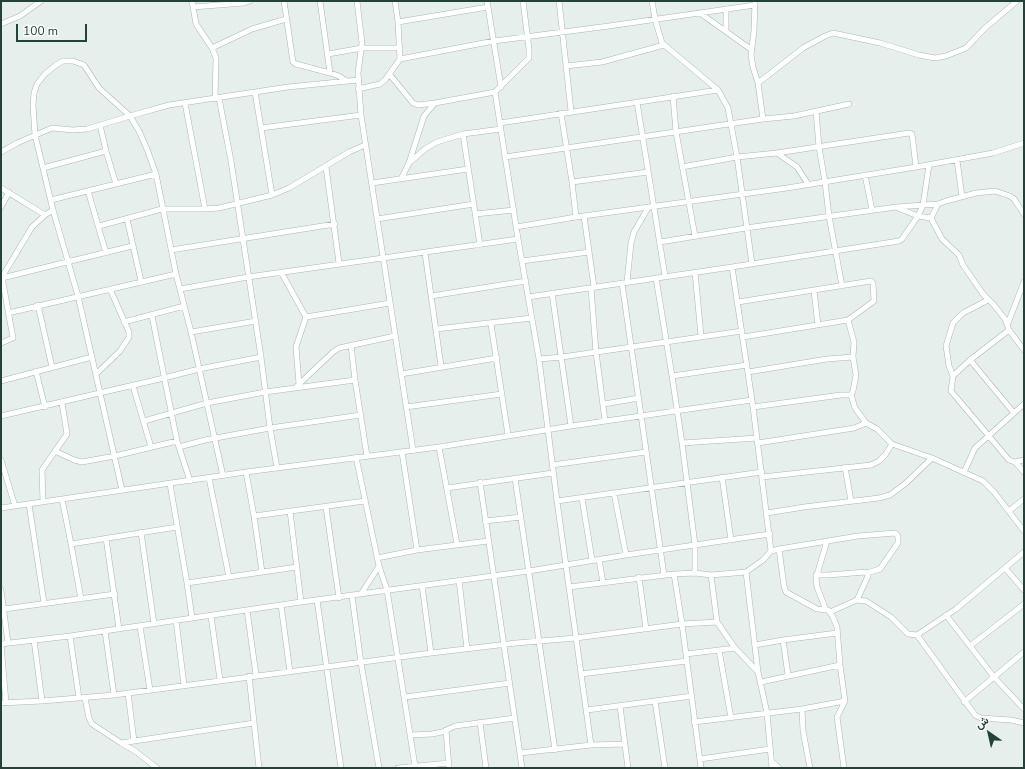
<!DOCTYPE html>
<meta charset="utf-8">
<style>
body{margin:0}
#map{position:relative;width:1025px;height:769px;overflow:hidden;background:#e6efeb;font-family:"Nunito Sans",Vazirmatn,sans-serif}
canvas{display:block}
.frame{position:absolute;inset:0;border:2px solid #24423a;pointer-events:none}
.north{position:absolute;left:969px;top:713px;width:40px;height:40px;-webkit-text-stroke:3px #f7fbf9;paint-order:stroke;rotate:326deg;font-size:11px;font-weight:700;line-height:16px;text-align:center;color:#24423a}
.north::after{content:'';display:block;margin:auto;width:14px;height:18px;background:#24423a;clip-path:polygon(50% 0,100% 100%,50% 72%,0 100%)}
.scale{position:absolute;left:16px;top:24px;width:71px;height:18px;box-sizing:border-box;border:2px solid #24423a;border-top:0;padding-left:5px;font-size:12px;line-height:14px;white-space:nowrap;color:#24423a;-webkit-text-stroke:3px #f7fbf9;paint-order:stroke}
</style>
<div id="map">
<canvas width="1025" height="769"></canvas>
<div class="frame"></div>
<div class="north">ش</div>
<div class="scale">100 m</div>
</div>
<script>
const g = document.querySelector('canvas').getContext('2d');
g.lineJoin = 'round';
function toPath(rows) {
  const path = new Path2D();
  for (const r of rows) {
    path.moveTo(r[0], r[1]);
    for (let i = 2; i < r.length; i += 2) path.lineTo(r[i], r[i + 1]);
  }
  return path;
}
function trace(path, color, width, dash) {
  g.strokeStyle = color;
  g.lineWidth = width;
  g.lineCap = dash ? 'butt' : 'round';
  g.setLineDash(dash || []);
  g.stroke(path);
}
const street = toPath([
 [192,1,196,24,212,48,216,58,215,99],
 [284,1,293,62,296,64,330,73,339,76,346,81],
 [320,1,330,73],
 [357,1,362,43,358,73,361,115,413,450],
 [487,1,501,87],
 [559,1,571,111],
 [652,1,655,19,662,43,718,90,728,108,737,157,752,264],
 [755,1,754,31,751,55,753,67,758,83,763,119],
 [193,7,244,3,250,1],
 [726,9,726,31],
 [700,13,752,50],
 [398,22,488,7],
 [1,24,20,16,41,1],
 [212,48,252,29,286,19],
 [328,54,362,48,400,48],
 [400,59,494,41,609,26,755,5],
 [566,66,602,62,664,45],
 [390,75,413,103,418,105,435,103,495,92,529,58,529,49,523,1],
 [758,83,803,48,825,36,833,33,880,43,919,55,935,58,946,56,966,48,985,28,1017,1],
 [358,89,380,84,385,80,400,59,398,22,395,1],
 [255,92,261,128,361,115],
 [495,92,518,239,539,359,557,501,591,745],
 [673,96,676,132,695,236],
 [219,98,231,161,261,357,270,428,277,468],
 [637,102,665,276],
 [185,103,205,209],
 [816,111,819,147,825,182,829,216,842,286],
 [561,113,572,182,576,217],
 [500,123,718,90],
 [100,125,106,151],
 [261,128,272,195],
 [463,134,480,245],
 [1,152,17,143,52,128,73,130,87,129,130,116,169,105,288,87,358,80],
 [777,153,797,167,808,184],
 [505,157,763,119,794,116,849,104],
 [957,160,962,197],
 [409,163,425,149,437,142,463,134,501,129],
 [326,167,339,263],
 [682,167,737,157,777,153,909,133,912,134,916,167],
 [43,168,106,151,116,184],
 [865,175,872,210],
 [401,179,409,163,424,116,435,103],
 [572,182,648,172],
 [372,183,468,169],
 [1,188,45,215],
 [88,191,106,253],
 [51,200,156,174],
 [1,207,9,192],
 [898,208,918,216,931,218,942,239,959,255,963,265,983,294,994,305,1005,319,1009,330],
 [475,214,514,210],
 [584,216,594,287],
 [931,218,938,204],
 [127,219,141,281],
 [377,219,474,204],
 [99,226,162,209,205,209,219,208,272,195,289,188,349,152,365,145],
 [516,227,576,217,787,188,916,167,993,153,1024,143],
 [660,242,746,228,896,207,938,204,946,201,976,193,995,191,1010,196,1014,199,1024,214],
 [171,250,335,224],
 [425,253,441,366],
 [522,261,589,252],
 [732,267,753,407,771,551],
 [281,272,306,317],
 [695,272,701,336],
 [2,278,132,246],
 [656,278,672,376,747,365],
 [627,282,631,243,634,232,648,208],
 [622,283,664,575],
 [591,288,596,352,605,421],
 [180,289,248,277,518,239],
 [814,291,818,325],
 [552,293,571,426],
 [431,296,526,281],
 [528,297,732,267,899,241,902,239,918,216,923,205,929,165],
 [738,302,871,281,873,283,874,301,848,320,743,337],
 [38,305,52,367],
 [8,313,176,274],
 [152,316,177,441,190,481],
 [306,317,390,303],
 [848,320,854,342,853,357,856,375,853,391,851,395],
 [124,322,184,306],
 [1008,323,1024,282],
 [491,324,508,435],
 [436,329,532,318],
 [191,332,256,321],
 [1,343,13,338,2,277,32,227,45,215,53,210],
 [539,359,562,357,742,331],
 [970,360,953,376,951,391,1009,460,1015,462,1024,472],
 [36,371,45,407],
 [748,372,827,359,853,357],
 [96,374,120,351,129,337,129,332,110,289],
 [401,374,497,358],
 [672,376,682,443,757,438],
 [953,376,949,366,946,346,953,323,963,313,988,300],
 [355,380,367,456],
 [1,381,92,357],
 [299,384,296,347,306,317],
 [133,386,151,447],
 [296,387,333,352,339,348,395,336],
 [604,404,639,398],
 [406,407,502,394],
 [753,407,841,395,851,395,855,408,866,423,877,429,892,444,932,458,983,481,994,492,1024,531],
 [1014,413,970,360,1009,330,1024,350],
 [1,416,164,378,199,369,261,357],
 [144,421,207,403,265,392,355,380,351,345],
 [682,443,695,545,695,573],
 [758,443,854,428,866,423],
 [179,447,205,440,270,428,361,415],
 [439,447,457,544],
 [55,451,74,460,82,462,115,456,177,441],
 [402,452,417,550],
 [356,457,379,566,387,590,415,766],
 [1,460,15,506],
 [1015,462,1024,460],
 [552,465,646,452],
 [845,467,851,501],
 [246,472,254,516,262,572],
 [964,472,975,448,1024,404],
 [722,477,731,540],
 [762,477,871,465,879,461,885,455,892,444],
 [209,478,229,577],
 [515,478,555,750],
 [480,482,522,768],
 [170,484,187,583,192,618],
 [447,488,553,473],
 [122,490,78,296,53,210,35,135,33,105,34,93,37,84,45,74,56,65,63,61,73,61,84,65,99,88,130,116,139,131,147,149,156,174,176,274,191,332,223,476],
 [614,493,626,555],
 [582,498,592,560],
 [62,499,71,544,81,599],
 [557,501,762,472],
 [43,502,42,470,67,434,62,403],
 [29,504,44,603],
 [326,507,339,598],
 [1,508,246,472,439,447,571,426,752,400],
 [290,511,301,602],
 [1009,511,1024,499],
 [767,513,804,507,879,498,890,495,906,483,932,458],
 [254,516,365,501],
 [485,521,521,517],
 [141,532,154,624],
 [106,538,119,629],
 [71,544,177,527],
 [779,549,784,586,786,592,817,609,828,610,833,617,837,627,840,665,845,701,837,717,844,768],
 [377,558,417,550,488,541],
 [599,559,603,583],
 [1005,568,1024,590],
 [746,572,758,672,767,713,772,768],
 [674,574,682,624,701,768],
 [639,577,646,629],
 [459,580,467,649],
 [187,583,297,567],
 [422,585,431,653],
 [569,587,674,574,695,573,711,575],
 [1,590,8,643],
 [361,594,379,566],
 [352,596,361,663,379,768],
 [317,600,341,768],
 [857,600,868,576,867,573],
 [281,605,290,672],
 [4,609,115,594],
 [247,610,256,675],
 [826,610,817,587,816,578,827,541],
 [830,612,857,600,866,601,891,617,908,634,917,635,956,609,1024,552],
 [946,615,994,677,1024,709],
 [211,616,220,680],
 [176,620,184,685],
 [717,622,711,575,746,572,763,560,771,551,779,549,858,536,895,533,898,536,898,543,880,569,867,573,865,572,828,575,816,575],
 [140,626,150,690],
 [105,631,114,695],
 [917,635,975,715,981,718,1011,720,1024,723],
 [70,636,79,698],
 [34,640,42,701],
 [783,640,788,675],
 [755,645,783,640,837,633],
 [970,646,1024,604],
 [719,650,731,718],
 [686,654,735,648],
 [581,674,687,661],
 [249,676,259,768],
 [761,682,840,665],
 [128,693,134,741],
 [405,697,510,683],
 [85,698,89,718,92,724,121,743,135,751,157,768],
 [655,701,665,768],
 [964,702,1024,652],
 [1,703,42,701,114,695,431,653,516,643,576,638,682,624,717,622,735,648,758,672],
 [6,703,1,644,70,636,301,602,529,571,626,555,770,534],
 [620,706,628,768],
 [802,709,845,701],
 [587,710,692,696],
 [480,722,486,768],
 [694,722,802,709,803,731,810,768],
 [446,730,449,768],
 [411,735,432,734,442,732,455,726,515,718],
 [121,743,254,723],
 [520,753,591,745,625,744],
 [700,759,770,749],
 [771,761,779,768],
 [398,768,449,763]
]);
trace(street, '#a8b8b2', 6);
trace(street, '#fff', 5);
</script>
